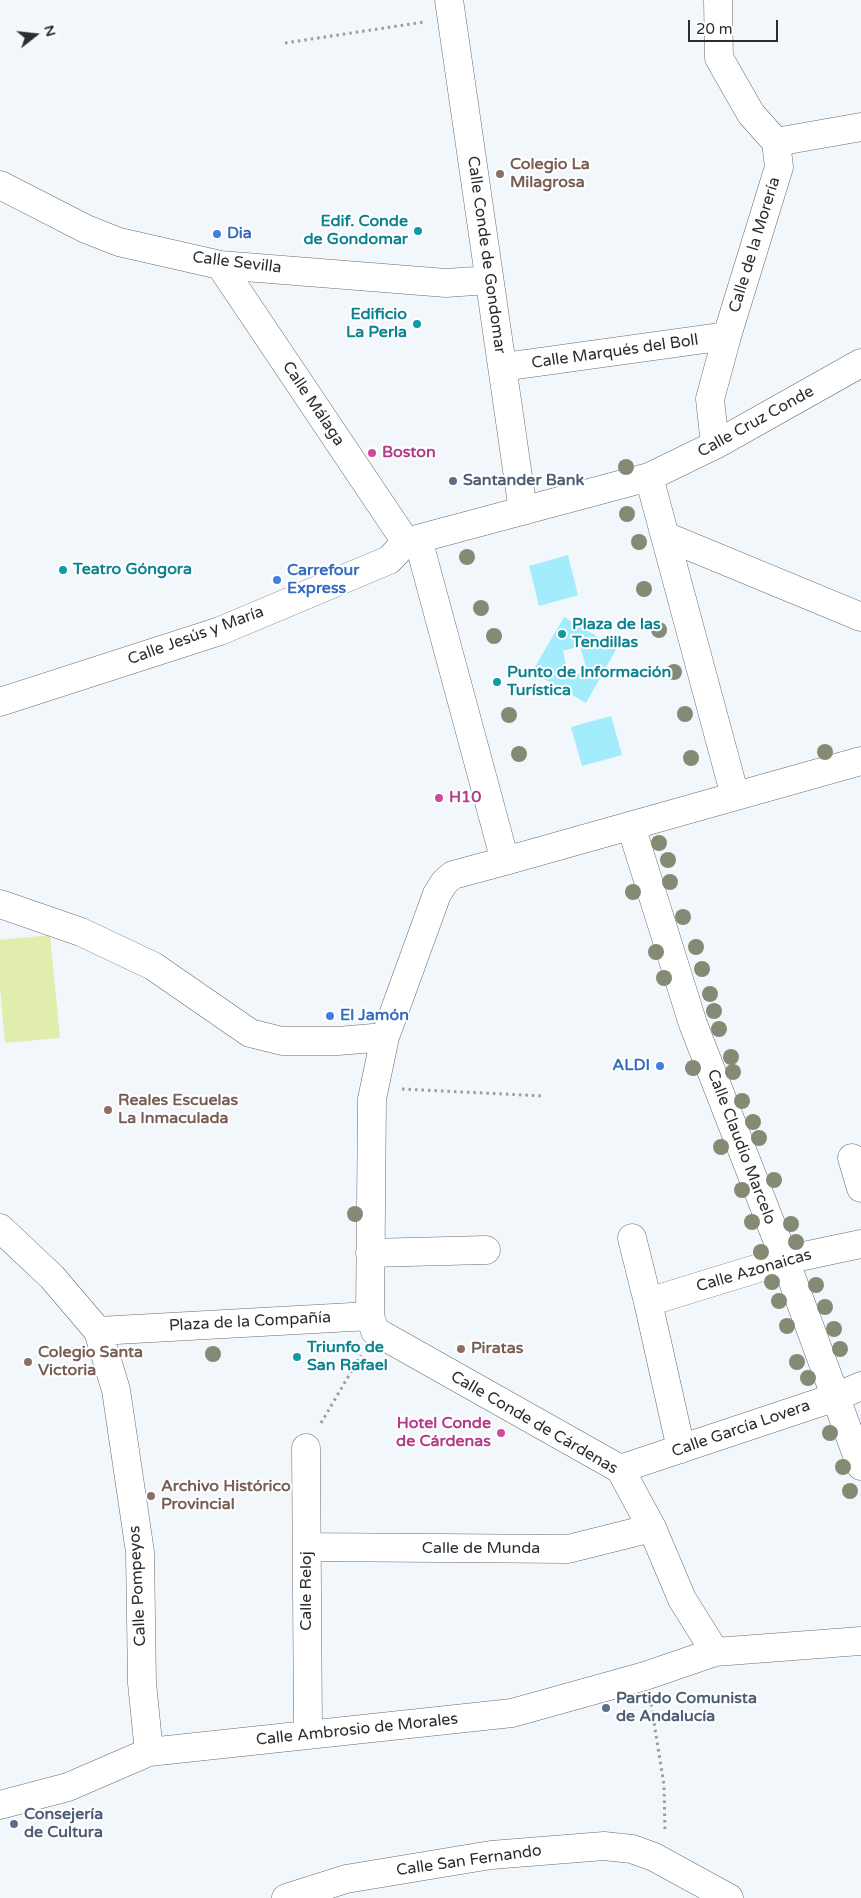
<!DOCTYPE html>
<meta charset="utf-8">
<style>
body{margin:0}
#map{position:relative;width:861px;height:1898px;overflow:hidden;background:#f2f7fc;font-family:"Varela Round",sans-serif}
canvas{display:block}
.north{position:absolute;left:10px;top:10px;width:50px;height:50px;-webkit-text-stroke:4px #fff;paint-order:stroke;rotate:74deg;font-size:14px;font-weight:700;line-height:20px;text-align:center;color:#2a2c2e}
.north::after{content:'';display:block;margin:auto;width:18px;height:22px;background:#2a2c2e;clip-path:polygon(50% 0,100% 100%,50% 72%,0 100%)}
.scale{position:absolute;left:688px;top:20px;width:90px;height:22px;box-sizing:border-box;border:2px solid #2a2c2e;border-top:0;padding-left:6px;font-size:15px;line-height:18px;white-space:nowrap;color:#2a2c2e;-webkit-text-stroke:4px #fff;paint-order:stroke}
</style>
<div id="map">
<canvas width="861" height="1898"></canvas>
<div class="north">N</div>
<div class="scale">20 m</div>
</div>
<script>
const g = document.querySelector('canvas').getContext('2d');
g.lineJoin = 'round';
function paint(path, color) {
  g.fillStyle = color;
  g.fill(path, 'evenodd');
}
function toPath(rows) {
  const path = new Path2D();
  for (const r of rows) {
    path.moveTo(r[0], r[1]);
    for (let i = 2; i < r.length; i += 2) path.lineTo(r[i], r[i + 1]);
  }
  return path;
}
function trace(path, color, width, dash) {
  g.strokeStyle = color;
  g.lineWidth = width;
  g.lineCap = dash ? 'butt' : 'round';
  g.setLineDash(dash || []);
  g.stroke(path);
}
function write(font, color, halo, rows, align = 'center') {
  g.font = font + ' "Varela Round",sans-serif';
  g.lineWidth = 4;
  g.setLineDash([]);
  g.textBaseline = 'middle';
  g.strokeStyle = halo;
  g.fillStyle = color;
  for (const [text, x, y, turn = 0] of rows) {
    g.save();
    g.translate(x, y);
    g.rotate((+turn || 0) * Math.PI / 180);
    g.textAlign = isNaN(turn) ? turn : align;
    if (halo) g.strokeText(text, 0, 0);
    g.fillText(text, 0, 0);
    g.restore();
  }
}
paint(toPath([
 [50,935,60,1038,5,1043,0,989,0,940]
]), '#e1edac');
paint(toPath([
 [568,555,578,595,539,606,529,566],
 [564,617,617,648,586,703,532,672],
 [580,646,587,671,569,677,563,651],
 [611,716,622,755,582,766,571,727]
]), '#a2ecfb');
const street = toPath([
 [449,0,523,511],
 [776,142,861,127],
 [0,185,86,229,119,242,220,265,446,283,489,280],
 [220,265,406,542],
 [503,367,727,336],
 [715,445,710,399,727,336,779,167,776,142,751,114,719,58,718,0],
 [649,477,735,796],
 [665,536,861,617],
 [418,539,505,861],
 [0,702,220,631,389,560,406,542,649,477,715,445,861,363],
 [631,826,693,1024,785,1260,861,1466],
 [0,904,81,932,153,966,250,1033,282,1041,338,1041,385,1037],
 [852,1158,861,1188],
 [0,1228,52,1277,98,1331,370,1316],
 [632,1238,648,1302],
 [370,1253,486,1250],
 [98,1331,116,1390,140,1552,142,1683,149,1752],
 [306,1448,308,1734],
 [681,1449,648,1302,785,1260,861,1244],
 [620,1469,836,1397,861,1386],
 [307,1547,568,1549,652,1528],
 [715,1652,682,1599,652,1528,620,1469,375,1331,370,1316,372,1099,385,1037,437,894,444,883,448,879,453,875,505,861,861,761],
 [0,1805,68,1787,149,1752,512,1713,645,1676,715,1652,861,1641],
 [286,1898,346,1879,491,1855,604,1846,632,1849,654,1857,729,1898]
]);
trace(street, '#676b6f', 29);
trace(toPath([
 [285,43,424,22],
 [402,1089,544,1096],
 [321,1423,361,1355],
 [651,1704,664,1785,665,1831]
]), '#999da0', 3, [2.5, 4]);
trace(street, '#fff', 28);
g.fillStyle = '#858a75';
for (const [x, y] of [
 [626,467],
 [627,514],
 [639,542],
 [467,557],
 [644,589],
 [481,608],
 [659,630],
 [494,636],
 [674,672],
 [685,714],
 [509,715],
 [825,752],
 [519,754],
 [691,758],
 [659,843],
 [668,860],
 [670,882],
 [633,892],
 [683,917],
 [696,947],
 [656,952],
 [702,969],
 [664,978],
 [710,994],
 [714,1011],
 [719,1029],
 [731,1057],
 [693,1068],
 [733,1072],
 [742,1101],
 [753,1122],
 [759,1138],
 [721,1147],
 [774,1180],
 [742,1190],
 [355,1214],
 [752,1222],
 [791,1224],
 [796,1242],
 [761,1252],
 [772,1282],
 [816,1285],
 [779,1301],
 [825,1307],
 [787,1326],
 [834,1329],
 [840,1349],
 [213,1354],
 [797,1362],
 [808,1378],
 [830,1433],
 [843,1467],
 [850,1491]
]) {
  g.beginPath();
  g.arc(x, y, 8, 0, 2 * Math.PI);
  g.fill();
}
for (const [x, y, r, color] of [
 [500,174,5,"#8d6e63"],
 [418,231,5,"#0f9aa8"],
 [217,234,5,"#3f7fe0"],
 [417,324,5,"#0f9aa8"],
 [372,453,5,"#d1479c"],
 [453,481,5,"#5c6f8a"],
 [63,570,5,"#0f9aa8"],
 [277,580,5,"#3f7fe0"],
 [562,634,5,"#0f9aa8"],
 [497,682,5,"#0f9aa8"],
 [439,798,5,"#d1479c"],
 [330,1016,5,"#3f7fe0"],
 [660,1066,5,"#3f7fe0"],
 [108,1110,5,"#8d6e63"],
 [461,1349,5,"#8d6e63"],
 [297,1357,5,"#0f9aa8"],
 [28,1362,5,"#8d6e63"],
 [501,1433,5,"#d1479c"],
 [151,1496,5,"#8d6e63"],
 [606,1708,5,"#5c6f8a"],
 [14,1824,5,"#5c6f8a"]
]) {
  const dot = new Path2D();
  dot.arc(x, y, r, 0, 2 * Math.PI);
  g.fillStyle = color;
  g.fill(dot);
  trace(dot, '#fff', 2);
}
write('bold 16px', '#785e54', '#fff', [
 ["Colegio La",510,165],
 ["Milagrosa",510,183],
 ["Reales Escuelas",118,1101],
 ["La Inmaculada",118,1119],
 ["Piratas",471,1349],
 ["Colegio Santa",38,1353],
 ["Victoria",38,1371],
 ["Archivo Histórico",161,1487],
 ["Provincial",161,1505]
], 'left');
write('bold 16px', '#0d838f', '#fff', [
 ["Edif. Conde",408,222,"right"],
 ["de Gondomar",408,240,"right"],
 ["Edificio",407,315,"right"],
 ["La Perla",407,333,"right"],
 ["Teatro Góngora",73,570],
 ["Plaza de las",572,625],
 ["Tendillas",572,643],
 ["Punto de Información",507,673],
 ["Turística",507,691],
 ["Triunfo de",307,1348],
 ["San Rafael",307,1366]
], 'left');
write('bold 16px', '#366cbe', '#fff', [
 ["Dia",227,234],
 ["Carrefour",287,571],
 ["Express",287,589],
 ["El Jamón",340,1016],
 ["ALDI",650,1066,"right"]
], 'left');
write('16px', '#2a2c2e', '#fff', [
 ["Calle de la Morería",755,245,-73],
 ["Calle Conde de Gondomar",486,255,82],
 ["Calle Sevilla",237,263,7],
 ["Calle Marqués del Boll",615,352,-8],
 ["Calle Málaga",313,404,56],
 ["Calle Cruz Conde",756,422,-29],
 ["Calle Jesús y María",196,636,-20],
 ["Calle Claudio Marcelo",741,1147,69],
 ["Calle Azonaicas",754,1271,-16],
 ["Plaza de la Compañía",250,1322,-3],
 ["Calle Conde de Cárdenas",534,1423,30],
 ["Calle García Lovera",741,1429,-19],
 ["Calle de Munda",481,1549],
 ["Calle Pompeyos",138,1586,-93],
 ["Calle Reloj",307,1591,-90],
 ["Calle Ambrosio de Morales",357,1730,-6],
 ["Calle San Fernando",469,1861,-8]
]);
write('bold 16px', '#b23c85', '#fff', [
 ["Boston",382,453],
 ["H10",449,798],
 ["Hotel Conde",491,1424,"right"],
 ["de Cárdenas",491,1442,"right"]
], 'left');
write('bold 16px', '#4e5e75', '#fff', [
 ["Santander Bank",463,481],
 ["Partido Comunista",616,1699],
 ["de Andalucía",616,1717],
 ["Consejería",24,1815],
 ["de Cultura",24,1833]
], 'left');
</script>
